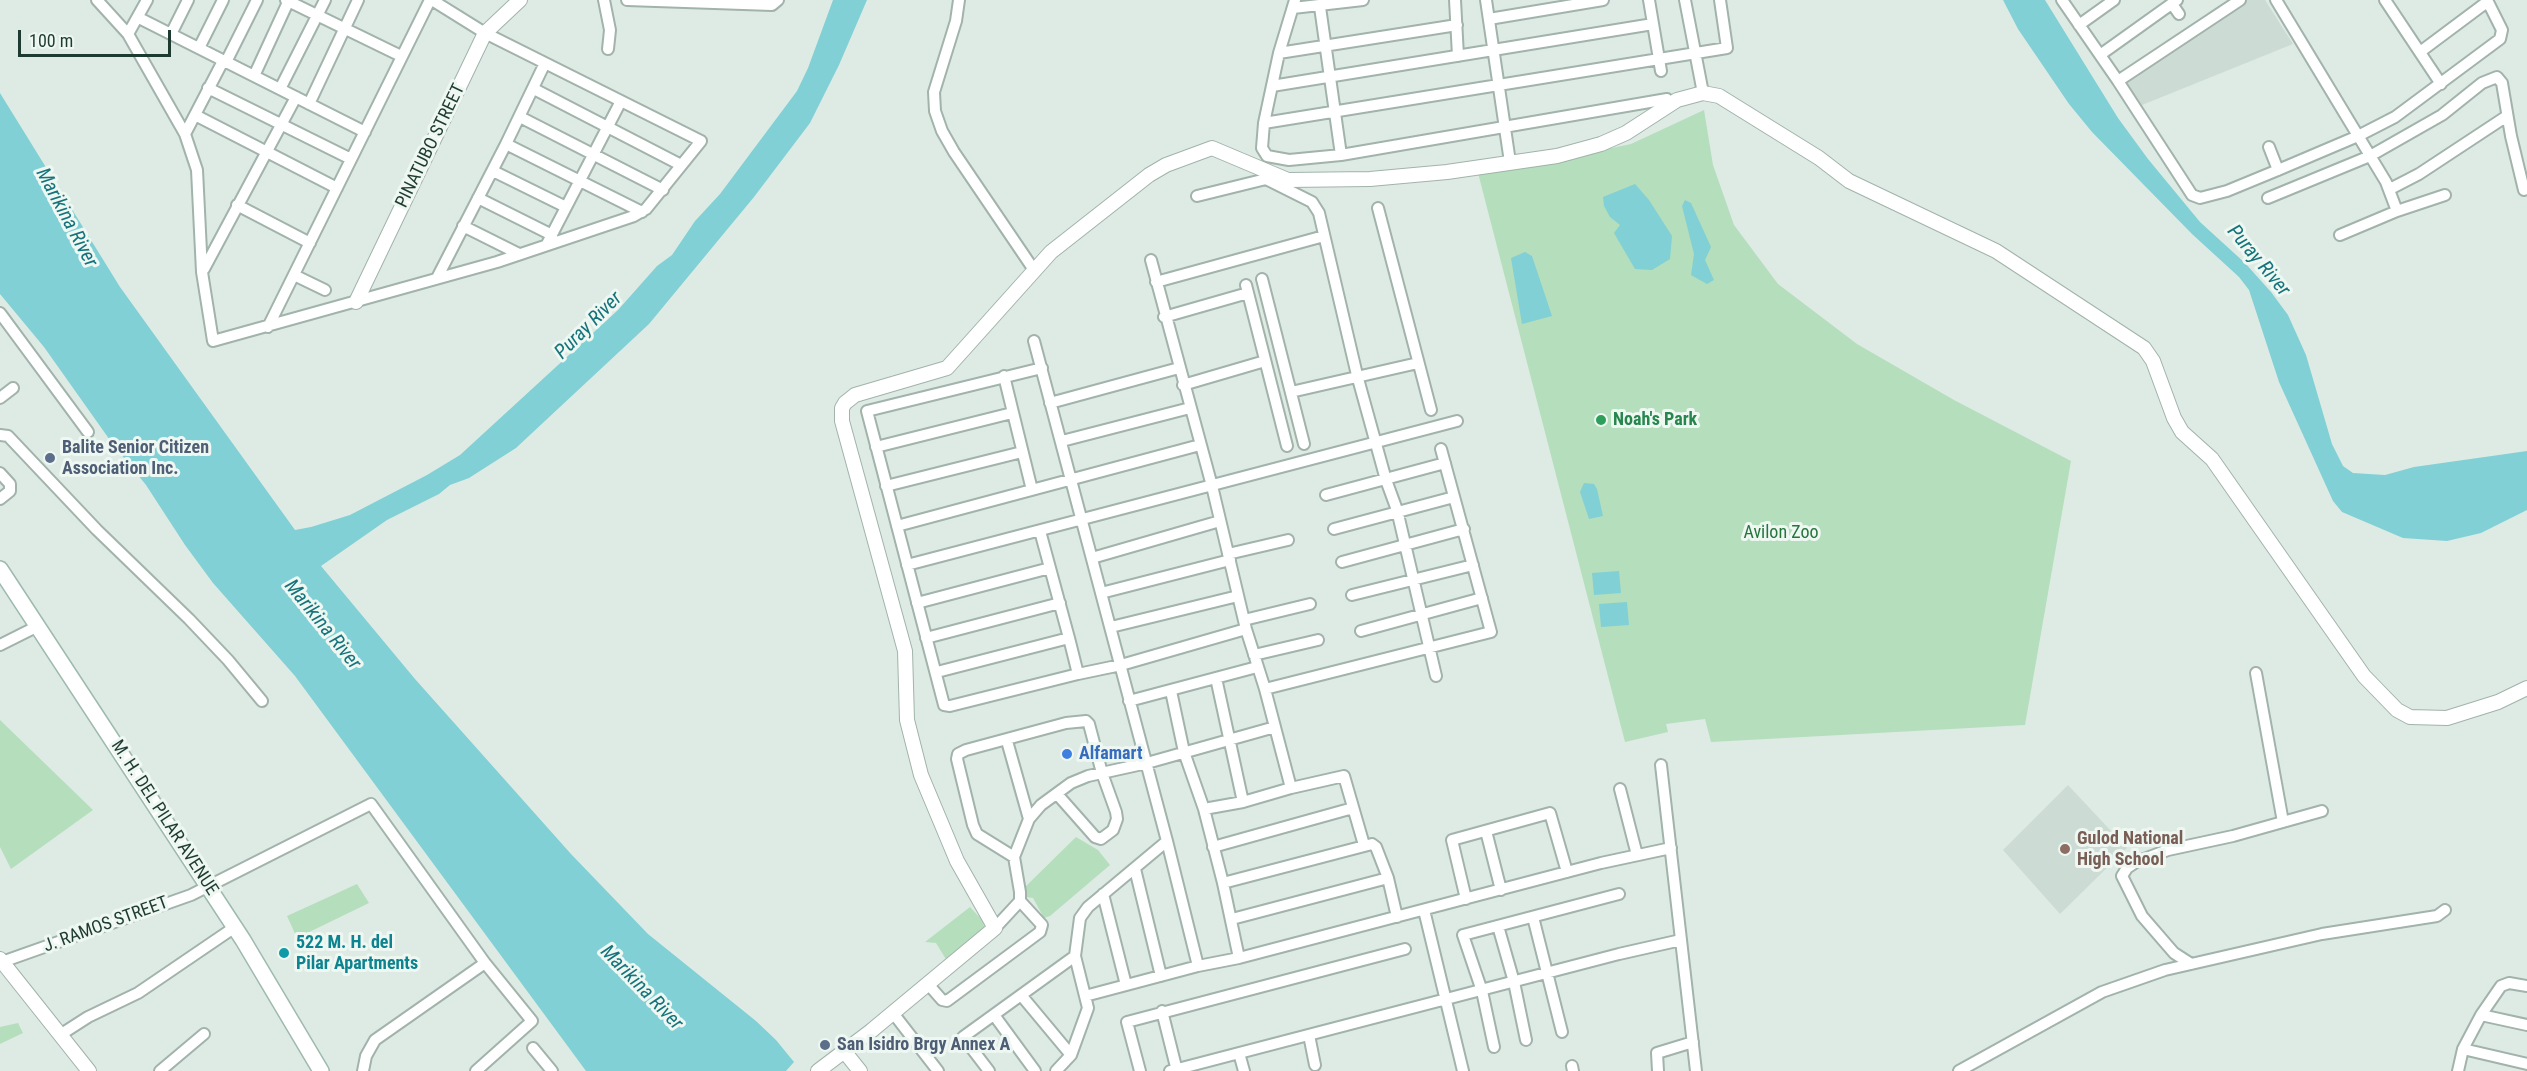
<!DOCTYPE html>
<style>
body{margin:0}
#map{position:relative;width:2527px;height:1071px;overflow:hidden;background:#deebe4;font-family:"Roboto Condensed",sans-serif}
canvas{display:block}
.scale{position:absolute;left:18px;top:30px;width:153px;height:27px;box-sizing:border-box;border:3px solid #1e3b31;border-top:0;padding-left:8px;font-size:18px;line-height:21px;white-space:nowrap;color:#1e3b31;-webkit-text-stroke:4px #eef7f2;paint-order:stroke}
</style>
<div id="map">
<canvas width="2527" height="1071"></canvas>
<div class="scale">100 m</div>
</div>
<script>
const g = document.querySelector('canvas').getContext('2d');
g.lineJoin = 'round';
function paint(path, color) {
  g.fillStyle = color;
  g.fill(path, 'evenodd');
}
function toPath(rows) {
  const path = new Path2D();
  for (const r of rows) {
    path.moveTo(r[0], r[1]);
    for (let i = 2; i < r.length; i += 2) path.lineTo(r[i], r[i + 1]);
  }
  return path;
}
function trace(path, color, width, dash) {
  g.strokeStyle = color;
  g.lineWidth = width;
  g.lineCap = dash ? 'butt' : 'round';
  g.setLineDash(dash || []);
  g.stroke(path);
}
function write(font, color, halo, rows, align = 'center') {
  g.font = font + ' "Roboto Condensed",sans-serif';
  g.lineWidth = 6;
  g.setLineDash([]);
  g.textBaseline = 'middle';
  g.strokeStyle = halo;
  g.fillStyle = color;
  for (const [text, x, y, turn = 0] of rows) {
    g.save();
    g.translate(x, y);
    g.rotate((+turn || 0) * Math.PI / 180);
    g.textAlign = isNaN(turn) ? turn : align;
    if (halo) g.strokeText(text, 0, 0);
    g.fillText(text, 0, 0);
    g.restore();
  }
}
paint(toPath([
 [2245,0,2265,0,2293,44,2142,105,2126,83],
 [2068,785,2127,848,2060,914,2003,850]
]), '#ccdbd3');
paint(toPath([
 [1704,110,1713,165,1734,225,1778,284,1857,344,1954,400,2071,461,2025,725,1711,742,1705,719,1666,724,1668,732,1625,742,1477,169,1555,160,1631,144],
 [0,720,93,810,11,869,0,847],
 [1076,837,1098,850,1110,865,1050,916,1044,918,1033,898,1025,897,1021,891],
 [357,884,369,903,297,938,287,916],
 [970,907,983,921,985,931,947,961,936,943,925,942],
 [18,1023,23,1033,0,1044,0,1027]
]), '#b5debc');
paint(toPath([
 [833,0,867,0,839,65,810,123,754,197,649,324,516,448,469,478,450,485,439,494,387,520,321,566,415,679,571,854,648,934,756,1021,776,1040,794,1062,786,1071,586,1071,295,676,213,583,185,545,146,485,112,443,44,347,0,294,0,93,120,287,295,530,311,527,350,515,427,475,460,455,618,310,657,266,672,255,695,221,720,194,797,91,808,68],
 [2003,0,2045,0,2118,118,2148,159,2200,222,2245,263,2271,292,2288,315,2306,355,2332,444,2343,466,2353,473,2385,475,2414,467,2527,451,2527,510,2481,533,2447,541,2403,538,2342,512,2333,501,2279,382,2249,290,2239,277,2192,234,2092,132,2069,104,2018,29],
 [1635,184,1649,200,1672,236,1670,259,1652,270,1635,269,1614,233,1620,225,1610,217,1604,206,1603,197],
 [1685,200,1691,203,1711,247,1705,260,1714,280,1707,284,1691,275,1694,254,1682,206],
 [1525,252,1532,256,1552,316,1522,324,1511,258],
 [1584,483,1594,484,1597,489,1603,516,1589,519,1580,492],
 [1619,571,1621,593,1594,595,1592,573],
 [1627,602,1629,625,1601,627,1599,604]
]), '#81d0d5');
const minor = toPath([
 [97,0,128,34,185,134,197,170,202,272,213,341,497,262,634,216,646,209,701,141,485,33,432,0],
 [286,0,401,56],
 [604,0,610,30,608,49],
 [627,0,772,5,778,0],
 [959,0,956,21,934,92,935,111,942,131,954,152,1034,270],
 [1295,0,1279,53,1264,123,1262,148,1267,156,1289,160,1341,155,1667,99],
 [1455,0,1458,56],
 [1486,0,1510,162],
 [1649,0,1661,71],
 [1685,0,1703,93],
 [2062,0,2118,81,2192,195,2200,198,2227,191,2278,170,2358,136,2395,117,2500,39,2502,30,2487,0],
 [2276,0,2386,182,2397,211,2445,195],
 [2385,0,2441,84],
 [2172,4,2179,14],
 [1320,7,1341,155],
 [1293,8,1363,0],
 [139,18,365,132],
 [1489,19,1603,0],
 [2079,25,2114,0],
 [128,34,147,0],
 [171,34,188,0],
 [199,48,223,0],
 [2420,52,2487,2],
 [1279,53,1457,25],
 [2100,55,2177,0],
 [226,62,257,0],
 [254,76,289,0],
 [2118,81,2240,0],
 [1272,86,1653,24],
 [208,88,351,159],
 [280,89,325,0],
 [534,89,681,165],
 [309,104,358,0],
 [195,115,337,188],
 [520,117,663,190],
 [1264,123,1727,48,1720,0],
 [185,134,223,61],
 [506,144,642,212],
 [2269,147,2278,170],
 [493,171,566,207],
 [2390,189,2419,174,2507,116],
 [1197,196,1266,179,1312,202,1319,213,1357,375,1386,480,1397,510,1436,676],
 [478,198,552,235],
 [2268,198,2370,156,2442,115,2482,83,2497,77,2502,83,2511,136,2524,190],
 [237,205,310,243],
 [1378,208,1431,410],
 [463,226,519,254],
 [2340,235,2397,211],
 [547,244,621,101],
 [1151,260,1212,486,1246,629,1265,689,1291,788,1243,802,1204,809],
 [204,269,296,97],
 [294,275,325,290],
 [437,278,506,144,545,63],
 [1262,279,1304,444],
 [1156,282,1324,236],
 [1246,285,1287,446],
 [0,313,88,432],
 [1164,317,1248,293],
 [268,327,430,0],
 [1034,341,1167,841,1088,907,1080,918,1075,956],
 [1004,376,1032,490],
 [1183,385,1265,361],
 [1291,392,1418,363],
 [0,398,13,388],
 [1050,403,1179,368],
 [0,435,8,436,97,530,189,619,228,660,262,701],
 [1062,441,1190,408],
 [876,447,1012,413],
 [0,473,10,484,10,491,0,499],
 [886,486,1022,452],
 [1326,495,1445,463],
 [897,526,1200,445],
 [1334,529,1454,497],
 [1040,531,1069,638],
 [1228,554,1288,540],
 [1092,558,1220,521],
 [1342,562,1464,529],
 [907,565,1457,421],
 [1101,593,1230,560],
 [1352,595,1473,565],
 [917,603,1050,568],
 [1244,620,1310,604],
 [1111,627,1238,596],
 [1361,631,1482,598],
 [926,638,1060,603],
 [0,645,38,626],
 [1254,655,1318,640],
 [937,672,1069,638,1078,674,950,706,944,705,867,411,1042,368],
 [2256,673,2283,822],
 [1078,674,1121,665,1246,629],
 [1216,678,1243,802],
 [1265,689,1491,632,1441,449],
 [1171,691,1184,752,1204,809,1223,883,1239,958],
 [1129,701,1257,667],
 [1007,741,1029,819],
 [1661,765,1696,1071],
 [1291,788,1344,776,1364,845],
 [1620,789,1637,855],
 [1486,831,1501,890],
 [1213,847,1353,808],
 [1014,857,977,834,973,825,957,759,958,754,966,750,1066,723,1086,721,1089,724,1102,773,1116,812,1117,819,1113,830,1101,839,1095,837,1057,794],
 [1135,869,1161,976],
 [1223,883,1372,844,1376,847,1388,878,1397,917],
 [1103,894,1126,985],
 [1466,899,1452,840,1550,813,1567,872],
 [1424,910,1463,1071],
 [1533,917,1562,1032],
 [1232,919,1388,878],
 [1498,926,1514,982,1526,1040],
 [995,928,1020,901,1020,892,1014,857,1029,819,1041,805,1071,783,1088,776,1147,763,1275,727],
 [2,962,191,895,371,804,485,963,532,1021,476,1071],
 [2191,964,2174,953,2142,916,2122,876,2127,868,2136,862,2168,850,2233,836,2322,811],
 [1198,966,1239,958,1601,863,1671,848],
 [928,984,942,1000,947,1001,1040,932,1042,925,1020,901],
 [1021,995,1071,1055],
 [1085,996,1198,966,1167,841],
 [1162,1011,1177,1071],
 [893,1013,938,1071],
 [994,1015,1035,1071],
 [2481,1015,2527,1025],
 [60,1035,88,1017,138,993,235,927],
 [1309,1035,1315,1065],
 [1494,1047,1482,991,1463,935,1619,894],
 [533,1048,552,1071],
 [2463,1049,2527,1064],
 [1239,1053,1244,1071],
 [1572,1066,1573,1071],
 [160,1071,204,1034],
 [363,1071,366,1056,375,1040,485,963],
 [989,1071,963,1037,1075,956,1088,1008,1071,1055,1056,1071],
 [1140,1071,1127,1022,1405,949],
 [1170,1071,1619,954,1681,940],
 [1658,1071,1657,1053,1693,1042],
 [1959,1071,2102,992,2165,970,2322,934,2437,916,2445,910],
 [2458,1071,2463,1049,2481,1015,2501,986,2509,983,2527,986]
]);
const tertiary = toPath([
 [356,302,485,33,520,0],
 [0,959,89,1071],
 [844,1051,860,1071],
 [818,1071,871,1031,995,928,957,861,921,775,907,720,905,651,842,421,842,408,845,403,855,395,947,368,1051,252,1149,175,1166,165,1212,148,1288,180,1370,179,1447,172,1557,156,1601,144,1626,133,1677,100,1703,93,1719,96,1819,158,1849,181,1996,251,2144,348,2153,361,2174,418,2182,432,2212,459,2364,676,2397,710,2410,717,2447,718,2498,702,2527,688]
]);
const secondary = toPath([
 [0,569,243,940,321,1071]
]);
trace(minor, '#a1b3ab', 14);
trace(tertiary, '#a1b3ab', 16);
trace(secondary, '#9ebaae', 18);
trace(minor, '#fff', 10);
trace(tertiary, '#fff', 14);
trace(secondary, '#fff', 15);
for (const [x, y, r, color] of [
 [1601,420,6,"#2e9e5b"],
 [50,458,6,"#5c6f8a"],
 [1067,754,6,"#3f7fe0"],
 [2065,849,6,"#8d6e63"],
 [284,953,6,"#0f9aa8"],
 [825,1045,6,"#5c6f8a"]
]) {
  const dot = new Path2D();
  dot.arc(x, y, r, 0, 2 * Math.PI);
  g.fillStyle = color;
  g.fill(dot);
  trace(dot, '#eef7f2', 2);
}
write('18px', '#1e3b31', '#eef7f2', [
 ["PINATUBO STREET",431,146,-64],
 ["M. H. DEL PILAR AVENUE",164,818,57],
 ["J. RAMOS STREET",106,925,-20]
]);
write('bold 18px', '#27864d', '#eef7f2', [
 ["Noah's Park",1613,420]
], 'left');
write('bold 18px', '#4e5e75', '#eef7f2', [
 ["Balite Senior Citizen",62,448],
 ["Association Inc.",62,469],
 ["San Isidro Brgy Annex A",837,1045]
], 'left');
write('18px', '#26753d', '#eef7f2', [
 ["Avilon Zoo",1781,533]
]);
write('bold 18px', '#366cbe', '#eef7f2', [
 ["Alfamart",1079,754]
], 'left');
write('bold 18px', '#785e54', '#eef7f2', [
 ["Gulod National",2077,839],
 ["High School",2077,860]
], 'left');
write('bold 18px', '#0d838f', '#eef7f2', [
 ["522 M. H. del",296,943],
 ["Pilar Apartments",296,964]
], 'left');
write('italic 20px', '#15737b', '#eef7f2', [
 ["Marikina River",66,218,62],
 ["Puray River",2258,261,50],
 ["Puray River",589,326,-45],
 ["Marikina River",322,625,51],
 ["Marikina River",641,988,46]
]);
</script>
